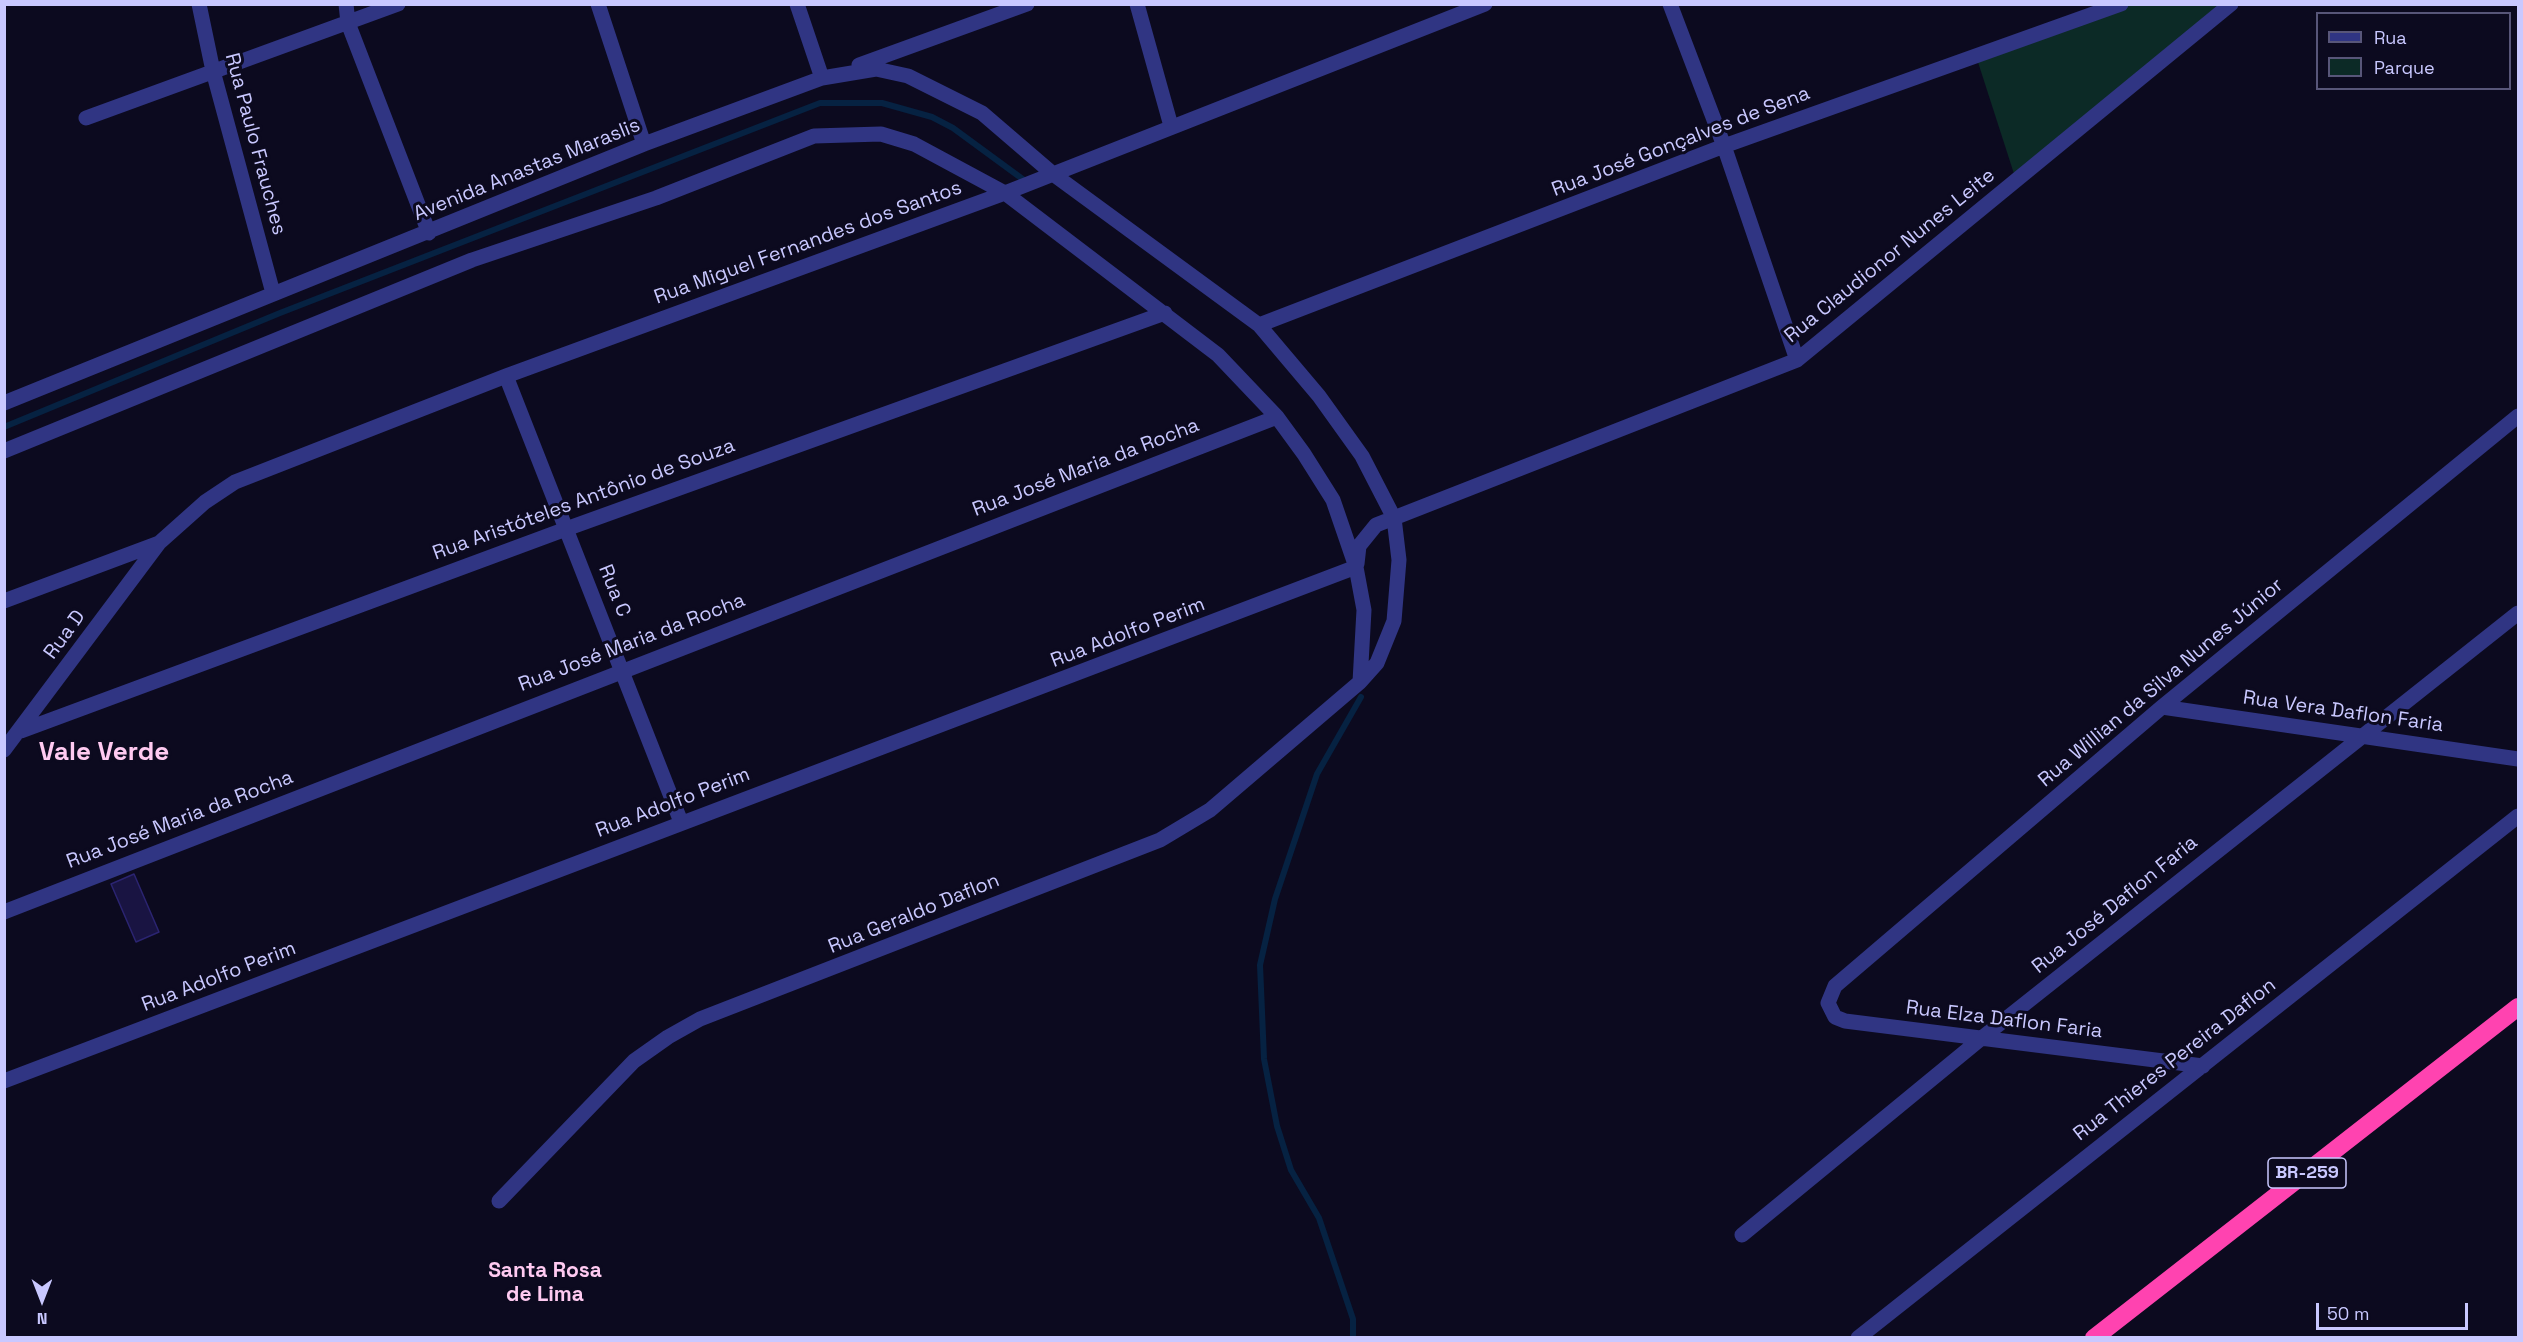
<!DOCTYPE html>
<meta charset="utf-8">
<style>
body{margin:0}
#map{position:relative;width:2523px;height:1342px;overflow:hidden;background:#0c0a1f;font-family:"Space Grotesk",sans-serif}
canvas{display:block}
.frame{position:absolute;inset:0;border:6px solid #c9c8ff;pointer-events:none}
.legend{position:absolute;left:2316px;top:12px;width:195px;height:78px;box-sizing:border-box;background:#0c0a1f;border:2px solid #585679;margin:0;padding:8px 10px;list-style:none;font-size:18px;color:#c9c8ff}
.legend li{display:flex;align-items:center;gap:12px;height:30px}
.legend b{width:30px;border:2px solid #585679}
.north{position:absolute;left:12px;top:1270px;width:60px;height:60px;-webkit-text-stroke:4px #0c0a1f;paint-order:stroke;rotate:180deg;font-size:16px;font-weight:700;line-height:24px;text-align:center;color:#c9c8ff}
.north::after{content:'';display:block;margin:auto;width:21px;height:27px;background:#c9c8ff;clip-path:polygon(50% 0,100% 100%,50% 72%,0 100%)}
.scale{position:absolute;left:2316px;top:1303px;width:152px;height:27px;box-sizing:border-box;border:3px solid #c9c8ff;border-top:0;padding-left:8px;font-size:18px;line-height:21px;white-space:nowrap;color:#c9c8ff;-webkit-text-stroke:4px #0c0a1f;paint-order:stroke}
</style>
<div id="map">
<canvas width="2523" height="1342"></canvas>
<div class="frame"></div>
<ul class="legend">
<li><b style="height:8px;background:#303583"></b>Rua</li>
<li><b style="height:16px;background:#0c2a26"></b>Parque</li>
</ul>
<div class="north">N</div>
<div class="scale">50 m</div>
</div>
<script>
const g = document.querySelector('canvas').getContext('2d');
g.lineJoin = 'round';
function paint(path, color) {
  g.fillStyle = color;
  g.fill(path, 'evenodd');
}
function toPath(rows) {
  const path = new Path2D();
  for (const r of rows) {
    path.moveTo(r[0], r[1]);
    for (let i = 2; i < r.length; i += 2) path.lineTo(r[i], r[i + 1]);
  }
  return path;
}
function trace(path, color, width, dash) {
  g.strokeStyle = color;
  g.lineWidth = width;
  g.lineCap = dash ? 'butt' : 'round';
  g.setLineDash(dash || []);
  g.stroke(path);
}
function write(font, color, halo, rows, align = 'center') {
  g.font = font + ' "Space Grotesk",sans-serif';
  g.lineWidth = 6;
  g.setLineDash([]);
  g.textBaseline = 'middle';
  g.strokeStyle = halo;
  g.fillStyle = color;
  for (const [text, x, y, turn = 0] of rows) {
    g.save();
    g.translate(x, y);
    g.rotate((+turn || 0) * Math.PI / 180);
    g.textAlign = isNaN(turn) ? turn : align;
    if (halo) g.strokeText(text, 0, 0);
    g.fillText(text, 0, 0);
    g.restore();
  }
}
paint(toPath([
 [2121,5,2231,5,2016,180,1976,56]
]), '#0c2a26');
trace(toPath([
 [4,427,280,313,820,103,882,103,932,117,953,128,1028,183],
 [1353,1338,1353,1319,1319,1218,1291,1170,1277,1126,1264,1059,1260,965,1275,899,1317,774,1361,697]
]), '#062242', 6);
const building = toPath([
 [134,874,159,932,136,942,111,884,134,874]
]);
paint(building, '#191442');
trace(building, '#2b2471', 1.5);
trace(toPath([
 [199,4,213,71,273,293],
 [346,4,348,23,429,233],
 [598,4,644,144],
 [797,4,822,78],
 [1137,4,1171,126],
 [1670,4,1724,146,1797,360],
 [859,65,1027,4],
 [86,118,398,4],
 [1259,325,1724,146,2121,4],
 [506,376,681,822],
 [4,403,644,144,822,78,876,69,908,76,982,113,1053,174,1259,325,1319,396,1362,456,1394,518,1399,560,1394,621,1377,663,1360,682,1210,810,1160,840,700,1019,668,1037,634,1061,499,1201],
 [4,451,472,260,656,198,814,136,881,134,914,144,1005,193,1218,355,1277,417,1304,454,1333,500,1356,567,1364,610,1360,682],
 [1357,564,1359,546,1376,525,1797,360,2231,4],
 [4,601,159,543],
 [2162,707,2518,759],
 [21,731,566,529,1165,313],
 [4,750,159,543,205,502,235,482,506,376,1005,193,1485,4],
 [4,912,1277,417],
 [2203,1066,1845,1021,1835,1017,1828,1003,1835,986,2162,707,2518,416],
 [4,1081,1356,567],
 [1742,1235,1983,1037,2518,613],
 [1858,1338,2518,816]
]), '#303583', 15);
trace(toPath([
 [2094,1338,2518,1007]
]), '#ff43b0', 18);
for (const [x, y, w] of [
 [2307,1173,78]
]) {
  const box = new Path2D();
  box.roundRect(x - w / 2, y - 15, w, 30, 4.5);
  g.fillStyle = '#0c0a1f';
  g.fill(box);
  trace(box, '#c9c8ff', 1.5);
}
write('bold 18px', '#c9c8ff', null, [
 ["BR-259",2307,1173]
]);
write('20px', '#c9c8ff', '#0c0a1f', [
 ["Rua José Gonçalves de Sena",1681,142,-21],
 ["Rua Paulo Frauches",255,144,75],
 ["Avenida Anastas Maraslis",527,170,-22],
 ["Rua Miguel Fernandes dos Santos",808,243,-20],
 ["Rua Claudionor Nunes Leite",1890,256,-39],
 ["Rua José Maria da Rocha",1086,468,-21],
 ["Rua Aristóteles Antônio de Souza",584,500,-20],
 ["Rua C",614,591,68],
 ["Rua Adolfo Perim",1128,633,-21],
 ["Rua D",65,635,-54],
 ["Rua José Maria da Rocha",632,643,-21],
 ["Rua Willian da Silva Nunes Júnior",2161,683,-40],
 ["Rua Vera Daflon Faria",2343,712,8],
 ["Rua Adolfo Perim",673,803,-21],
 ["Rua José Maria da Rocha",180,820,-21],
 ["Rua José Daflon Faria",2115,905,-39],
 ["Rua Geraldo Daflon",914,914,-22],
 ["Rua Adolfo Perim",219,977,-21],
 ["Rua Elza Daflon Faria",2004,1020,7],
 ["Rua Thieres Pereira Daflon",2175,1060,-38]
]);
write('bold 21px', '#ffcaf1', '#0c0a1f', [
 ["Santa Rosa",545,1271],
 ["de Lima",545,1295]
]);
write('bold 26px', '#ffcaf1', '#0c0a1f', [
 ["Vale Verde",104,753]
]);
</script>
